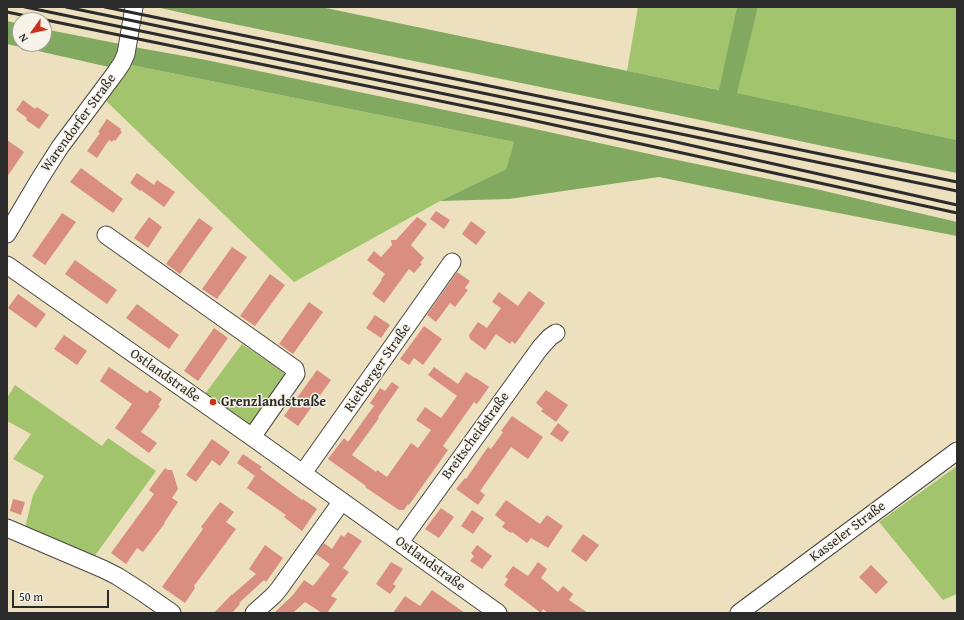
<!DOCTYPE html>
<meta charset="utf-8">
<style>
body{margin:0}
#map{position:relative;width:964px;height:620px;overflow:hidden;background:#ece0bf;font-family:"Gentium Book Plus",serif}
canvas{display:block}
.frame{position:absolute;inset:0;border:8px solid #2b2b2b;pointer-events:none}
.north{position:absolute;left:12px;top:12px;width:40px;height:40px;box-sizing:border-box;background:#f7f3e8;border:1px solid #a5a39c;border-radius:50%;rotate:237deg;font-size:11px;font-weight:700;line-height:16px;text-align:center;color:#2b2b2b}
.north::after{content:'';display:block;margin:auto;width:14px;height:18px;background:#c8321e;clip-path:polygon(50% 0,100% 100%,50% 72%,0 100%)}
.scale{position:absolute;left:12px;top:590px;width:97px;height:18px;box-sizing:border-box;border:2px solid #2b2b2b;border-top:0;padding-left:5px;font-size:12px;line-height:14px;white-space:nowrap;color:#2b2b2b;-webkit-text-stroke:3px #f7f3e8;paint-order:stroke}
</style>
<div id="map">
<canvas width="964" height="620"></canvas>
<div class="frame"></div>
<div class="north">N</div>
<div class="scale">50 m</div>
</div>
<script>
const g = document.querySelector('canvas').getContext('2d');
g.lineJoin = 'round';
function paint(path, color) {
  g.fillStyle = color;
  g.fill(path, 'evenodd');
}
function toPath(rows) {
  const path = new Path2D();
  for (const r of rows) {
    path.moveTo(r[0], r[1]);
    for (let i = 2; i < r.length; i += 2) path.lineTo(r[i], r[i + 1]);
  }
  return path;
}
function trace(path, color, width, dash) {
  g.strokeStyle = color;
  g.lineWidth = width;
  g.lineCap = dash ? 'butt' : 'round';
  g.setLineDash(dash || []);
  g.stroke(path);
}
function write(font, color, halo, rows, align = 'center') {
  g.font = font + ' "Gentium Book Plus",serif';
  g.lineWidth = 3;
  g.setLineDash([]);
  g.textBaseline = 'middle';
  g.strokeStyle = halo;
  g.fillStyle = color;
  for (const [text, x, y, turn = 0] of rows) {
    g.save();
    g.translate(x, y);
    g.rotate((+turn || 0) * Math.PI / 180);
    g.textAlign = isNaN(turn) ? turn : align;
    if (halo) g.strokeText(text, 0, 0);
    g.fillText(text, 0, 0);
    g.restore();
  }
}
paint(toPath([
 [638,7,737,7,720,90,627,71],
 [758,7,957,7,957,140,736,93],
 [131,65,514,142,506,169,440,201,294,282,105,100,123,79],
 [242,344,283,372,285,376,252,424,249,425,205,394],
 [15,385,102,446,108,438,156,471,94,557,25,528,33,495,44,476,13,459,31,434,7,421,7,398],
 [957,466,957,594,943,600,879,522]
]), '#a2c46d');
paint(toPath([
 [156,7,321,7,719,90,737,7,758,7,737,93,957,140,957,173,823,146,672,114,214,20],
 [7,21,20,24,20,44,44,44,44,29,120,44,115,57,109,67,7,44],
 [134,47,206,60,512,124,663,157,816,189,957,222,957,236,771,200,659,177,509,199,440,201,506,169,514,142,131,65]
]), '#81aa60');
paint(toPath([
 [23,100,35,109,37,107,49,115,39,129,26,120,27,118,16,110],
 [107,119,121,129,120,130,122,132,115,141,113,140,112,142,109,140,97,158,87,151,100,133,98,132],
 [7,140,24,152,7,177],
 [81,168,123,199,113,213,70,182],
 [137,173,154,185,157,180,175,192,164,207,141,190,140,191,130,183],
 [436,211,450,220,444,229,430,219],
 [62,213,76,222,45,265,32,256],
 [149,217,162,227,148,248,134,238],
 [417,217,427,224,411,245,424,258,420,263,422,264,414,273,409,269,384,303,372,294,382,280,381,279,385,274,367,260,374,251,381,257,392,245,391,240,396,240],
 [199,218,213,228,180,274,166,264],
 [471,221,486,232,476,245,462,234],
 [232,247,247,257,217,299,202,289],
 [75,260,117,290,107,304,65,274],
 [457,272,470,281,465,288,468,290,455,307,450,303,436,322,427,315],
 [270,274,285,285,255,326,240,316],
 [529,291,545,303,515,344,512,341,510,344,496,334,485,350,470,339,469,335,478,322,487,328,501,308,492,302,499,292,518,306],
 [18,294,46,314,36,328,8,308],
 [309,302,323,312,293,354,279,344],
 [137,304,179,335,169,349,126,318],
 [375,315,390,325,381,338,366,328],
 [424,326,442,339,423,365,414,358,409,365,400,359],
 [214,328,228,338,198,381,184,371],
 [64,335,87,351,77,365,54,349],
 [109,367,147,393,150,390,162,399,158,405,160,406,141,432,157,443,149,453,115,428,132,404,100,381],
 [434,367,458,384,466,372,475,378,476,378,489,387,477,404,474,402,443,446,448,450,409,505,408,504,404,510,399,510,365,487,366,486,328,459,344,438,348,442,366,417,374,406,370,403,380,388,385,391,392,382,399,387,378,417,379,418,374,425,352,455,376,472,377,470,387,477,411,443,418,448,431,430,416,420,425,407,441,418,457,396,428,375],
 [317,370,331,380,298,426,284,416],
 [546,390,568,405,556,422,541,411,543,409,536,403],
 [512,416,543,437,528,459,511,447,480,491,485,495,478,505,456,489,465,478,466,479,488,447,491,449,503,432,501,431],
 [558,423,569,432,562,442,550,434],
 [212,439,230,452,220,466,212,460,196,482,186,475],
 [243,454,262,467,260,469,302,500,303,499,317,509,302,531,284,517,286,515,247,488,258,471,255,476,237,463],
 [165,468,168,470,172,470,178,489,172,498,178,502,164,523,165,523,143,552,137,548,126,564,111,553,154,494,149,490],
 [13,499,25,502,21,515,10,511],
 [506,500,540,524,547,515,563,526,548,548,531,538,527,543,512,532,511,533,502,527,505,523,495,515],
 [220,502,234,512,226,522,236,529,194,586,195,588,185,603,162,587,203,529,201,527],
 [441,508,454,517,439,538,425,529],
 [472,510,484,518,473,534,461,526],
 [348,532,362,541,343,568,349,572,331,596,337,599,327,613,322,613,305,602,293,613,274,613,293,595,304,580,313,586,314,584,314,585,330,564,316,554,324,543,332,549,341,535,344,537],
 [583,534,599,545,586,562,571,551],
 [265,545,283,558,266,582,264,580,239,603,240,604,232,613,214,613,232,594,232,595,256,574,249,569],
 [477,545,492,556,482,569,470,561,474,556,471,553],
 [391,562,403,569,393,584,396,586,390,594,376,584],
 [538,562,547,569,541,578,558,592,563,586,573,594,569,600,588,613,548,613,543,609,541,613,504,585,508,579,505,577,513,566,528,576],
 [871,565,888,582,876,594,859,577],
 [432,590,465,613,393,613,405,596,420,606]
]), '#d98e80');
const minor = toPath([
 [7,234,39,180,60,147,116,72,122,63,126,54,134,7],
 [106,235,295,369,296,374,252,437],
 [7,265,252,437,498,613],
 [303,473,452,262],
 [7,528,103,569,117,576,142,592,172,613],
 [400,542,540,348,550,337,556,333],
 [254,613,274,595,279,589,342,501],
 [739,613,957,451]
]);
trace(minor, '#484641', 19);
trace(minor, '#fff', 17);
trace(toPath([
 [25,7,667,140,957,205],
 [66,7,957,191],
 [105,7,957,182],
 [7,12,513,116,957,213]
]), '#2b2b2b', 3);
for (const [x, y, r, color] of [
 [213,402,4,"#c8321e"]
]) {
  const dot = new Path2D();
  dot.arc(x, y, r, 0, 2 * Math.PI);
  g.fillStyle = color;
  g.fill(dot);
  trace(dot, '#f7f3e8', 1.5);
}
write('14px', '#2b2b2b', '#f7f3e8', [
 ["Warendorfer Straße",79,123,-54],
 ["Rietberger Straße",378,368,-55],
 ["Ostlandstraße",165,376,35],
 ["Breitscheidstraße",476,436,-54],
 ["Kasseler Straße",848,532,-37],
 ["Ostlandstraße",430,564,36]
]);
write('bold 14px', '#2b2b2b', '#f7f3e8', [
 ["Grenzlandstraße",221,402]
], 'left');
</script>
